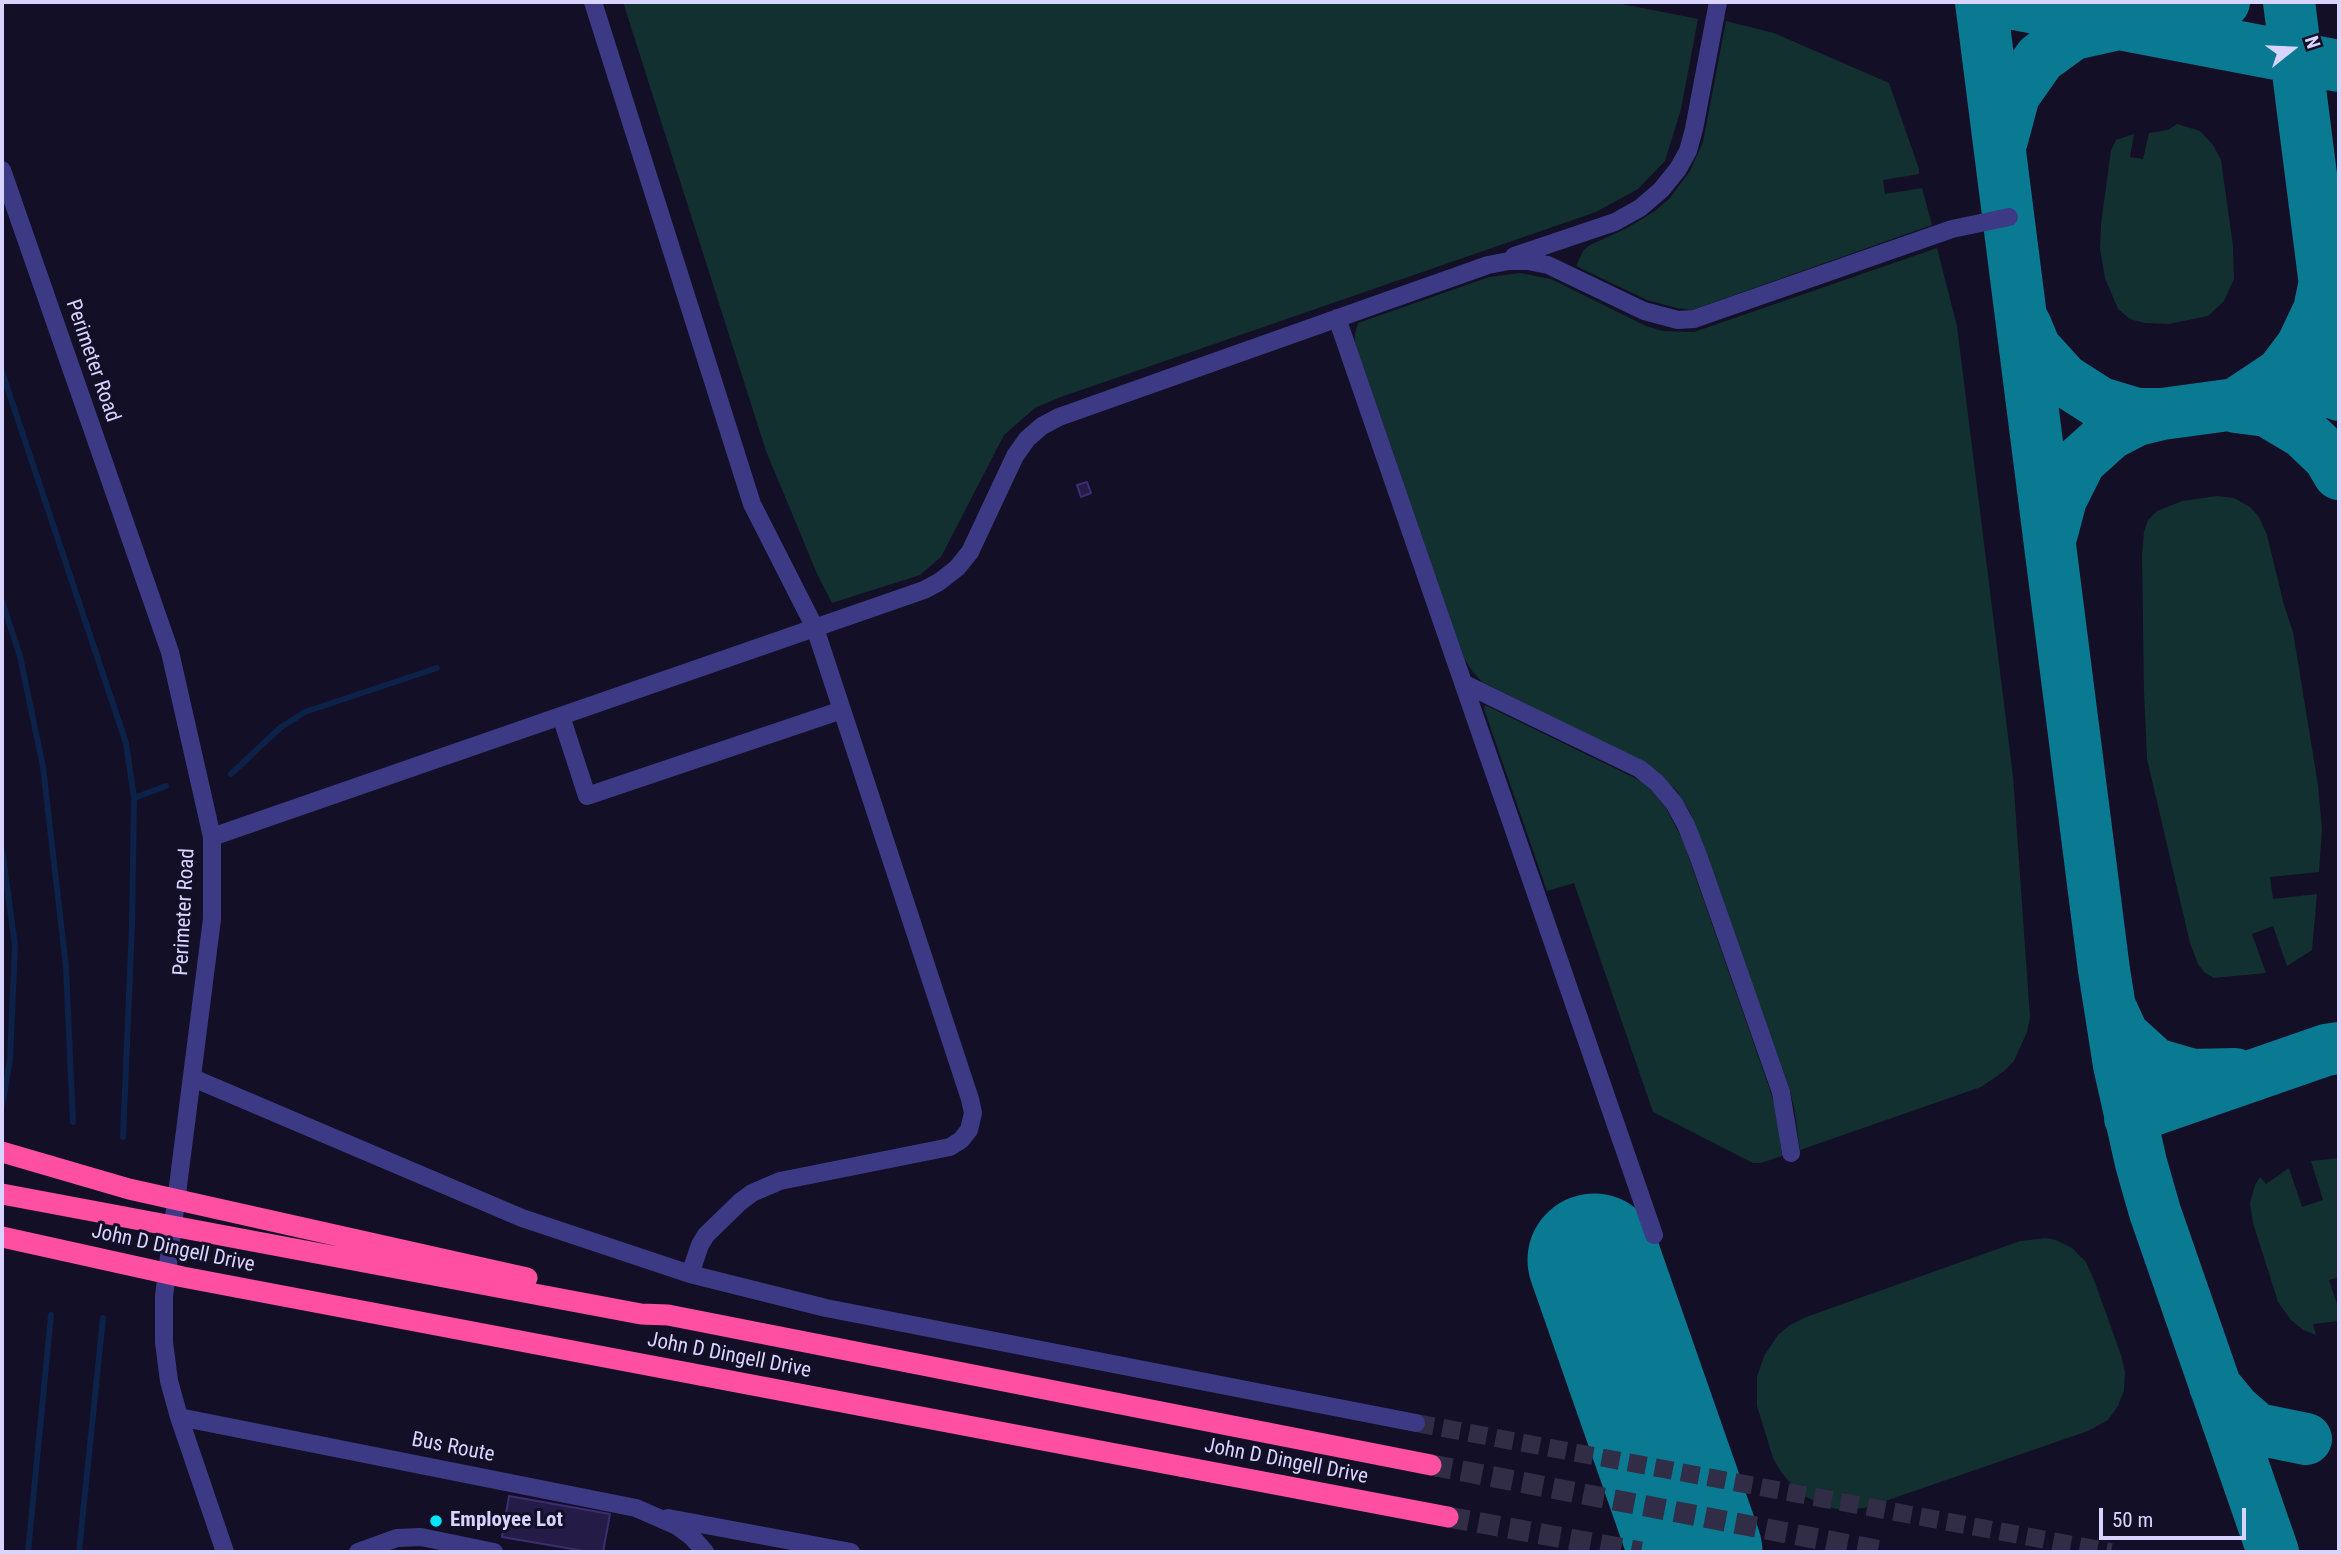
<!DOCTYPE html>
<style>
body{margin:0}
#map{position:relative;width:2341px;height:1554px;overflow:hidden;background:#130f26;font-family:"Roboto Condensed",sans-serif}
canvas{display:block}
.frame{position:absolute;inset:0;border:4px solid #d9d4ff;pointer-events:none}
.north{position:absolute;left:2257px;top:14px;width:70px;height:70px;-webkit-text-stroke:5px #130f26;paint-order:stroke;rotate:72deg;font-size:19px;font-weight:700;line-height:28px;text-align:center;color:#d9d4ff}
.north::after{content:'';display:block;margin:auto;width:24px;height:32px;background:#d9d4ff;clip-path:polygon(50% 0,100% 100%,50% 72%,0 100%)}
.scale{position:absolute;left:2099px;top:1508px;width:147px;height:32px;box-sizing:border-box;border:4px solid #d9d4ff;border-top:0;padding-left:9px;font-size:21px;line-height:24px;white-space:nowrap;color:#d9d4ff;-webkit-text-stroke:5px #130f26;paint-order:stroke}
</style>
<div id="map">
<canvas width="2341" height="1554"></canvas>
<div class="frame"></div>
<div class="north">N</div>
<div class="scale">50 m</div>
</div>
<script>
const g = document.querySelector('canvas').getContext('2d');
g.lineJoin = 'round';
function paint(path, color) {
  g.fillStyle = color;
  g.fill(path, 'evenodd');
}
function toPath(rows) {
  const path = new Path2D();
  for (const r of rows) {
    path.moveTo(r[0], r[1]);
    for (let i = 2; i < r.length; i += 2) path.lineTo(r[i], r[i + 1]);
  }
  return path;
}
function trace(path, color, width, dash) {
  g.strokeStyle = color;
  g.lineWidth = width;
  g.lineCap = dash ? 'butt' : 'round';
  g.setLineDash(dash || []);
  g.stroke(path);
}
function write(font, color, halo, rows, align = 'center') {
  g.font = font + ' "Roboto Condensed",sans-serif';
  g.lineWidth = 6;
  g.setLineDash([]);
  g.textBaseline = 'middle';
  g.strokeStyle = halo;
  g.fillStyle = color;
  for (const [text, x, y, turn = 0] of rows) {
    g.save();
    g.translate(x, y);
    g.rotate((+turn || 0) * Math.PI / 180);
    g.textAlign = isNaN(turn) ? turn : align;
    if (halo) g.strokeText(text, 0, 0);
    g.fillText(text, 0, 0);
    g.restore();
  }
}
paint(toPath([
 [623,2,1612,2,1698,19,1681,109,1665,161,1638,189,1596,212,1058,398,1035,408,1004,435,941,557,920,575,832,603,818,576,766,451],
 [1726,21,1774,33,1889,83,1919,169,1919,174,1883,180,1885,194,1922,188,1932,225,1706,305,1692,310,1677,308,1647,300,1576,266,1583,251,1590,245,1627,228,1655,211,1669,199,1690,171,1703,142],
 [2177,124,2200,131,2213,145,2221,160,2233,246,2234,279,2224,301,2208,316,2169,324,2144,323,2130,319,2118,309,2105,278,2100,249,2101,224,2111,150,2116,140,2134,134,2130,157,2143,159,2149,133,2168,130],
 [1937,248,1957,326,2013,776,2030,1017,2027,1032,2014,1061,2004,1071,1981,1087,1800,1150,1794,1107,1789,1087,1691,814,1677,791,1649,766,1496,689,1482,682,1472,671,1464,658,1355,343,1355,334,1358,323,1489,277,1520,273,1551,279,1646,326,1663,331,1694,332],
 [2217,496,2234,498,2250,507,2259,517,2267,535,2284,605,2293,632,2318,785,2322,829,2319,872,2270,877,2273,899,2317,894,2312,950,2287,966,2273,926,2252,934,2266,973,2214,978,2204,972,2198,964,2190,943,2147,759,2144,691,2142,555,2144,532,2148,520,2157,511,2182,501],
 [1485,705,1641,781,1654,793,1666,808,1683,841,1769,1087,1775,1106,1782,1156,1761,1163,1753,1163,1653,1112,1574,883,1547,891,1484,709],
 [2339,1158,2339,1277,2329,1280,2339,1310,2339,1321,2313,1324,2316,1335,2303,1330,2291,1320,2278,1302,2253,1223,2250,1203,2255,1185,2260,1177,2266,1184,2289,1168,2302,1207,2323,1200,2311,1161],
 [2046,1238,2056,1240,2072,1248,2086,1262,2094,1280,2121,1355,2125,1372,2124,1390,2118,1406,2108,1420,2088,1431,1865,1508,1842,1510,1827,1507,1804,1496,1792,1485,1781,1472,1773,1458,1757,1406,1757,1377,1764,1356,1778,1335,1790,1325,1806,1317,2020,1241]
]), '#12302f');
trace(toPath([
 [2,372,126,743,134,798,132,926,123,1137],
 [2,601,20,656,43,767,66,967,73,1122],
 [231,774,280,728,305,712,437,668],
 [134,798,166,786],
 [2,849,15,946,10,1060,2,1106],
 [28,1552,51,1315],
 [79,1552,103,1318]
]), '#0c2248', 6);
trace(toPath([
 [1981,2,2104,970,2119,1065,2141,1163,2155,1212,2273,1552],
 [2004,2,2339,66],
 [2289,2,2339,395],
 [2150,29,2178,25,2206,14,2224,2],
 [2002,140,2014,95,2040,58,2073,34,2118,24],
 [2025,324,2035,348,2064,380,2100,403,2137,414,2162,414,2137,420,2110,434,2080,461,2061,499,2052,533],
 [2236,404,2281,374,2302,346,2319,310,2324,286],
 [2236,407,2267,411,2304,433,2329,457,2339,474],
 [2162,414,2339,390],
 [2111,1009,2123,1035,2155,1064,2193,1075,2235,1074],
 [2130,1118,2326,1050,2339,1048],
 [2215,1386,2235,1410,2257,1429,2306,1439]
]), '#0a7a92', 52);
trace(toPath([
 [1594,1260,1696,1552]
]), '#0a7a92', 133);
const building = toPath([
 [1087,482,1091,493,1081,497,1077,485,1087,482],
 [509,1496,610,1514,603,1552,590,1552,502,1537,509,1496]
]);
paint(building, '#241b47');
trace(building, '#3b2d73', 2);
trace(toPath([
 [1416,1423,2111,1552]
]), '#312d47', 18, [18, 9]);
trace(toPath([
 [1431,1465,1887,1552],
 [1448,1517,1641,1552]
]), '#312d47', 21, [21, 10]);
trace(toPath([
 [593,2,752,504,815,628,970,1099,973,1113,969,1130,961,1140,950,1147,780,1181,752,1193,740,1202,706,1235,700,1245,690,1274],
 [2,170,170,652,212,837,212,919,164,1296,164,1342,169,1381,179,1417,225,1552],
 [1514,256,1615,222,1640,208,1661,190,1678,169,1688,151,1694,129,1718,2],
 [1337,318,1654,1235],
 [1465,684,1640,769,1657,783,1674,803,1686,825,1699,858,1781,1092,1791,1153],
 [561,716,587,796,842,710],
 [212,837,924,590,939,582,957,568,970,552,1015,456,1027,439,1042,426,1059,417,1488,265,1509,261,1528,261,1548,265,1644,311,1678,320,1694,319,1952,229,2009,217],
 [193,1078,522,1218,690,1274,826,1308,1416,1423],
 [179,1417,636,1508,677,1526,692,1537,705,1552],
 [668,1518,851,1552],
 [358,1552,397,1538,421,1537,494,1552]
]), '#3d3a85', 18);
trace(toPath([
 [2,1152,129,1189,527,1278],
 [2,1194,641,1314,668,1315,1431,1465],
 [2,1237,183,1277,1448,1517]
]), '#ff4fa3', 21);
for (const [x, y, r, color] of [
 [436,1521,7,"#00e5ff"]
]) {
  const dot = new Path2D();
  dot.arc(x, y, r, 0, 2 * Math.PI);
  g.fillStyle = color;
  g.fill(dot);
  trace(dot, '#130f26', 2.5);
}
write('21px', '#d9d4ff', '#130f26', [
 ["Perimeter Road",92,361,71],
 ["Perimeter Road",185,912,-87],
 ["John D Dingell Drive",173,1249,12],
 ["John D Dingell Drive",729,1356,11],
 ["Bus Route",453,1448,11],
 ["John D Dingell Drive",1286,1462,11]
]);
write('bold 21px', '#d9d4ff', '#130f26', [
 ["Employee Lot",450,1521]
], 'left');
</script>
